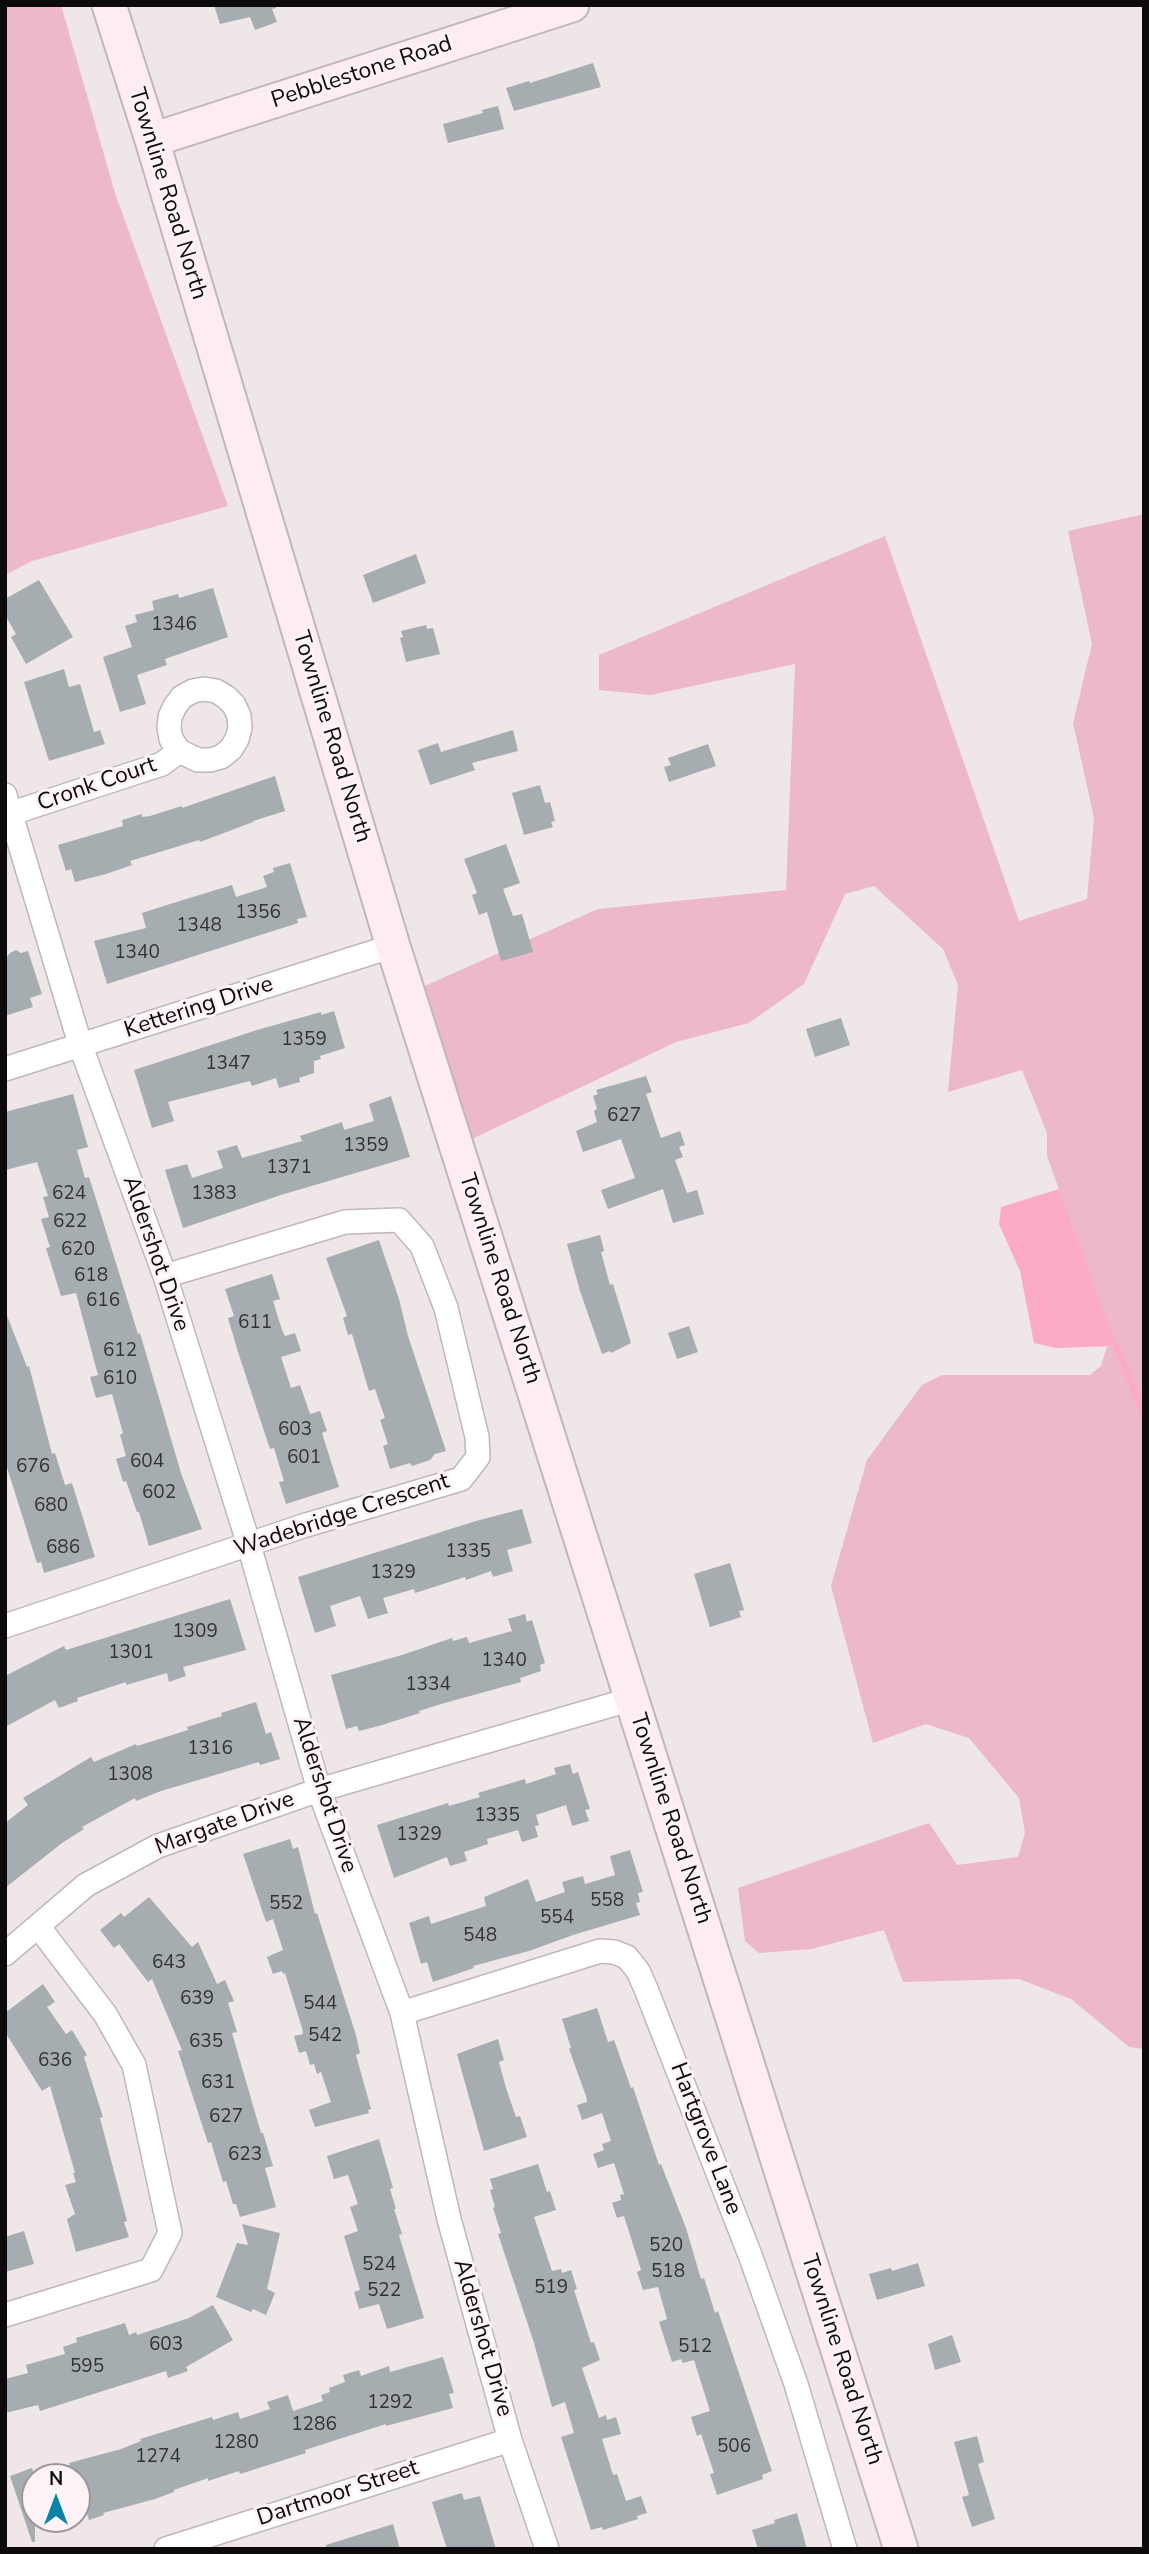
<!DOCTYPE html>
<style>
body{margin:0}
#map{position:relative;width:1149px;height:2554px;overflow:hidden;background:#efe6e8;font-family:"Nunito Sans",sans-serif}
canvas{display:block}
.frame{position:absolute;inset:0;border:7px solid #0d0a0b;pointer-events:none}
.north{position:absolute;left:21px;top:2463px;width:70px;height:70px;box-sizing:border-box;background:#fdf3f6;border:2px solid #9d9698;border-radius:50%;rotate:0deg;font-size:19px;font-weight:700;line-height:28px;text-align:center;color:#0d0a0b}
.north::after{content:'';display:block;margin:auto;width:24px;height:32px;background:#0a82a8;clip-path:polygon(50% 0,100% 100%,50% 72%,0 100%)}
</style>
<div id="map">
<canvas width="1149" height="2554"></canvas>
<div class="frame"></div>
<div class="north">N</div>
</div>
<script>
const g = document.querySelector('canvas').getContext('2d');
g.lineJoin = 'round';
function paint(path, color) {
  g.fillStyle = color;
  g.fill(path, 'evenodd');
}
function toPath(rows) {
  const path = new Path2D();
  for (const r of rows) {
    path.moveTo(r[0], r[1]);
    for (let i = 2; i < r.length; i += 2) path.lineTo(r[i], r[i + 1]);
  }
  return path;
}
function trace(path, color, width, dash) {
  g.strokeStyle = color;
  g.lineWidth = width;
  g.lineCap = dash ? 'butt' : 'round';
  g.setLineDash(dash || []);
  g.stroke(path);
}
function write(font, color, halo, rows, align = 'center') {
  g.font = font + ' "Nunito Sans",sans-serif';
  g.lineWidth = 6;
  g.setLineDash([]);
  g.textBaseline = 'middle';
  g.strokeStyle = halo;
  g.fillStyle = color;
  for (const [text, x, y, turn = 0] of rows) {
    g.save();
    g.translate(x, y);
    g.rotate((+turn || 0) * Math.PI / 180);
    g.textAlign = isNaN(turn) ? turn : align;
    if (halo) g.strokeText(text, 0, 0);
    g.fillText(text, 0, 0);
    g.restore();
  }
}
paint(toPath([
 [5,5,61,5,115,193,228,506,32,561,5,575],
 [1144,514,1144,2049,1129,2047,1071,1999,1019,1979,903,1982,884,1930,811,1949,759,1953,745,1941,738,1888,929,1823,957,1865,1018,1857,1025,1833,1019,1798,969,1738,926,1724,873,1743,831,1586,867,1460,922,1385,942,1375,1090,1375,1101,1366,1107,1347,1115,1346,1047,1156,1047,1133,1022,1070,948,1092,958,985,943,949,874,886,845,894,804,984,749,1023,676,1042,470,1140,420,988,598,909,786,890,795,664,651,695,599,690,599,655,885,536,1019,921,1087,899,1094,818,1073,723,1092,644,1068,531]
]), '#edb8c9');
paint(toPath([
 [1059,1189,1116,1346,1056,1348,1034,1343,1020,1271,999,1224,1001,1207]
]), '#fcabc7');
trace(toPath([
 [1116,1346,1144,1414]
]), '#fcabc7', 6);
paint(toPath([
 [214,5,276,5,276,8,272,9,277,22,255,30,250,17,220,24],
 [593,63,601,87,514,111,506,88,529,81,530,83],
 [498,106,504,129,448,143,443,124,483,113,482,110],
 [416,554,426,583,373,603,363,575],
 [39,580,73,637,26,664,11,637,16,634,5,615,5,599],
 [213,588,228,637,165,659,167,665,137,675,146,704,120,712,103,657,132,647,125,626,137,622,135,615,154,610,152,601,178,594,179,598],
 [426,625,427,629,433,628,440,654,406,662,400,638,403,637,401,631],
 [64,669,69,687,80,684,94,732,100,730,105,744,49,761,24,682],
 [513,730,518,751,472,763,475,770,430,785,418,750,438,743,441,752],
 [708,744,716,766,669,782,664,767,671,765,668,758],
 [275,776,285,811,253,821,253,822,200,842,199,840,130,861,132,865,106,874,75,882,71,869,66,871,58,845,123,826,122,820,142,814,142,817,150,816,182,806,182,808],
 [540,785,545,803,550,802,555,821,551,822,553,827,524,835,512,793],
 [506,844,520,883,503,889,513,916,522,914,533,952,501,961,487,912,479,915,472,895,477,893,464,859],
 [290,863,307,917,297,919,298,923,107,984,94,941,146,928,142,913,170,904,232,885,236,897,267,887,263,876,274,872,273,868],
 [16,950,21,953,28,951,42,994,30,998,33,1007,5,1016,5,959,10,953],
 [334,1011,345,1048,320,1056,321,1059,314,1061,314,1073,299,1078,300,1082,279,1088,276,1078,252,1086,250,1081,168,1102,174,1121,152,1128,134,1070,257,1030,321,1012,321,1015],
 [841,1018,850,1045,815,1057,806,1029],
 [646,1076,652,1092,646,1094,661,1138,680,1131,685,1145,679,1147,683,1157,675,1160,687,1193,697,1190,704,1214,673,1223,663,1189,608,1209,601,1190,635,1178,621,1139,583,1152,576,1131,597,1122,594,1111,597,1109,593,1096,598,1094,596,1090],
 [73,1094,88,1147,77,1150,85,1178,89,1177,97,1202,138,1334,140,1333,181,1473,202,1529,149,1546,139,1512,137,1512,126,1481,123,1482,116,1459,126,1456,120,1435,123,1433,112,1394,96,1398,90,1377,98,1375,76,1293,61,1296,46,1248,50,1247,41,1219,49,1217,43,1197,48,1196,37,1162,5,1170,5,1112],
 [391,1096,410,1157,281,1195,183,1228,165,1170,187,1164,192,1178,223,1168,217,1151,237,1145,242,1158,302,1141,300,1136,342,1122,344,1130,374,1121,369,1104],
 [600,1235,604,1251,601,1252,610,1285,613,1284,631,1343,611,1353,610,1351,602,1354,580,1291,567,1244],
 [379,1240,399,1299,408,1336,446,1451,435,1454,430,1460,412,1466,410,1463,390,1469,383,1446,388,1444,380,1420,385,1418,375,1389,369,1391,352,1334,348,1335,343,1318,347,1316,326,1258],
 [272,1274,280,1299,273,1301,282,1330,285,1336,295,1333,301,1351,281,1357,291,1388,300,1385,310,1414,320,1411,327,1431,322,1433,339,1487,286,1504,279,1482,284,1481,274,1448,270,1449,238,1352,228,1318,234,1316,225,1289],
 [6,1313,27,1367,29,1366,52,1454,55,1453,65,1485,72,1483,95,1557,44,1573,41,1562,37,1563,5,1461],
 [689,1326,698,1352,677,1359,668,1333],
 [522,1509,532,1543,507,1550,513,1571,493,1577,491,1571,466,1580,465,1577,415,1593,414,1589,383,1598,388,1613,368,1619,360,1596,330,1606,336,1626,315,1633,298,1577,476,1521],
 [730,1563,744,1610,739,1611,741,1617,710,1627,694,1574],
 [230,1599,246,1650,183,1667,186,1676,169,1682,167,1673,126,1685,126,1682,77,1698,78,1701,59,1708,55,1700,5,1727,5,1676,64,1646,66,1650],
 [525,1614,527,1622,532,1620,545,1663,540,1665,541,1671,520,1678,521,1682,441,1704,419,1711,420,1713,379,1726,359,1731,357,1726,346,1729,331,1675,402,1655,452,1638,453,1641,467,1637,469,1643,512,1631,508,1619],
 [256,1702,266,1734,271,1732,280,1759,260,1765,259,1762,161,1791,136,1801,135,1798,82,1827,84,1829,62,1843,5,1888,5,1823,28,1805,23,1798,91,1757,94,1762,136,1744,137,1746,188,1730,187,1727,222,1716,221,1713],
 [570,1764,573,1774,578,1772,590,1809,585,1810,589,1821,572,1826,566,1805,536,1815,539,1825,535,1826,538,1837,522,1842,518,1830,487,1839,488,1844,464,1852,467,1861,450,1866,447,1857,394,1878,377,1825,448,1803,449,1806,480,1797,478,1793,525,1779,526,1784,556,1774,554,1768],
 [290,1839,293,1849,298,1847,315,1914,317,1913,356,2035,360,2053,356,2055,371,2109,368,2110,369,2113,315,2127,309,2110,331,2102,321,2072,317,2074,314,2064,310,2065,306,2051,299,2053,294,2036,303,2034,302,2028,285,1973,283,1974,282,1971,273,1974,267,1957,283,1950,273,1919,266,1922,243,1854],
 [630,1850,643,1892,638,1893,640,1902,636,1903,640,1915,573,1935,529,1951,473,1966,474,1968,433,1982,427,1962,421,1964,409,1923,429,1916,431,1924,486,1906,484,1897,528,1879,536,1902,565,1892,562,1882,583,1876,585,1884,615,1875,610,1856],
 [149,1897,192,1947,198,1942,217,1984,225,1980,234,2001,228,2003,237,2032,232,2033,261,2133,263,2133,273,2166,265,2168,276,2207,240,2217,236,2204,233,2204,226,2181,223,2182,211,2142,208,2143,178,2051,182,2050,152,1979,148,1982,119,1944,114,1948,100,1930,121,1913,124,1917],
 [43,1984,55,2002,47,2007,66,2034,72,2030,87,2055,84,2057,103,2117,100,2118,127,2221,124,2222,129,2237,76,2252,67,2219,75,2214,65,2185,76,2182,73,2173,75,2173,50,2086,42,2091,5,2032,5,2013],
 [597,2008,608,2042,614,2040,631,2088,633,2087,659,2165,661,2164,686,2228,701,2279,704,2278,715,2313,718,2311,772,2471,762,2475,763,2479,717,2495,710,2474,714,2473,701,2434,697,2436,691,2417,710,2411,694,2360,683,2363,681,2359,672,2362,659,2322,667,2319,658,2287,643,2290,637,2272,641,2270,624,2216,617,2218,612,2203,621,2200,620,2195,624,2194,614,2163,598,2168,593,2154,604,2150,602,2144,611,2141,602,2113,582,2120,577,2105,587,2102,586,2096,569,2049,571,2048,562,2019],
 [498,2039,504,2060,499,2062,506,2088,516,2117,520,2116,527,2137,484,2151,457,2054],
 [379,2139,393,2188,390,2189,396,2209,394,2209,402,2234,399,2235,424,2318,387,2329,379,2304,359,2309,354,2292,360,2290,344,2236,358,2231,350,2207,358,2204,348,2175,334,2179,327,2156],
 [538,2164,547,2192,550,2191,556,2210,534,2217,552,2271,561,2269,562,2273,571,2270,577,2289,574,2290,591,2343,594,2342,600,2360,582,2368,599,2418,606,2415,607,2420,616,2417,621,2434,602,2439,613,2475,617,2474,626,2501,641,2496,647,2513,637,2516,638,2519,603,2530,602,2527,591,2530,561,2437,574,2433,565,2402,552,2407,534,2343,498,2234,501,2233,493,2208,495,2207,490,2190,493,2189,490,2179],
 [242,2224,280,2233,267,2289,275,2293,266,2315,253,2309,251,2312,216,2297,237,2243,248,2245],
 [24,2231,34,2264,5,2272,5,2237],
 [918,2263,925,2286,877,2300,869,2274,891,2268,892,2271],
 [213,2305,233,2340,186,2367,188,2371,168,2378,166,2371,40,2411,38,2405,5,2413,5,2379,28,2373,26,2365,65,2354,63,2347,77,2342,76,2338,125,2323,129,2335,136,2332,137,2335,189,2318],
 [952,2335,961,2362,935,2370,928,2344],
 [443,2357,454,2393,449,2394,453,2408,386,2426,386,2424,305,2450,306,2453,240,2474,239,2471,208,2481,208,2478,174,2490,174,2492,155,2499,103,2513,104,2515,89,2520,87,2514,77,2517,77,2477,73,2477,69,2463,121,2449,141,2441,140,2439,212,2417,213,2420,238,2412,240,2419,270,2409,267,2402,288,2395,293,2411,323,2401,321,2395,330,2392,329,2388,345,2382,343,2375,359,2370,361,2376,389,2366,390,2372],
 [977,2436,984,2462,978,2464,995,2519,972,2527,962,2497,969,2495,954,2442],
 [32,2468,35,2478,35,2542,32,2542,10,2476],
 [462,2493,464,2500,480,2496,496,2549,447,2549,432,2502],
 [797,2513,807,2549,758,2549,752,2530,775,2523,774,2520],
 [393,2524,400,2549,326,2549,326,2545]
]), '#a5adb1');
const street = toPath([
 [5,795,81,1047,165,1276,249,1545,319,1790,402,2013,449,2219,510,2440,547,2549],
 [12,813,162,764,179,751,198,760,210,760,221,757,231,749,237,739,240,728,239,716,234,705,226,697,216,691,204,689,193,691,182,697,175,706,170,717,169,728,171,739,179,751],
 [5,1069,393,946],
 [5,1626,303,1526,461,1479,478,1457,477,1437,446,1308,422,1246,399,1220,345,1222,165,1276],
 [5,1954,86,1885,158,1846,319,1790,632,1699],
 [402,2013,600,1951,614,1952,627,1957,638,1971,646,1989,750,2255,796,2384,845,2549],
 [5,2315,151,2270,170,2233,134,2065,105,2014,38,1926],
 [166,2549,510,2440]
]);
const secondary = toPath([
 [109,5,152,140,393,946,901,2549],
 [152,140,572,5]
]);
trace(street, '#c0b7ba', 26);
trace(secondary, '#c0b7ba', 37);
trace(street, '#fff', 23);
trace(secondary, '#fdecf2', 33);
write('19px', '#333334', null, [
 ["1346",174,625],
 ["1356",258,913],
 ["1348",199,926],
 ["1340",137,953],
 ["1359",304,1040],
 ["1347",228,1064],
 ["627",624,1116],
 ["1359",366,1146],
 ["1371",289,1168],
 ["624",69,1194],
 ["1383",214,1194],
 ["622",70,1222],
 ["620",78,1250],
 ["618",91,1276],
 ["616",103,1301],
 ["611",255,1323],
 ["612",120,1351],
 ["610",120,1379],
 ["603",295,1430],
 ["601",304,1458],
 ["604",147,1462],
 ["676",33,1467],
 ["602",159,1493],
 ["680",51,1506],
 ["686",63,1548],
 ["1335",468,1552],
 ["1329",393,1573],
 ["1309",195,1632],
 ["1301",131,1653],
 ["1340",504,1661],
 ["1334",428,1685],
 ["1316",210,1749],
 ["1308",130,1775],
 ["1335",497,1816],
 ["1329",419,1835],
 ["558",607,1901],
 ["552",286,1904],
 ["554",557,1918],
 ["548",480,1936],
 ["643",169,1963],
 ["639",197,1999],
 ["544",320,2004],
 ["542",325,2036],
 ["635",206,2042],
 ["636",55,2061],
 ["631",218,2083],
 ["627",226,2117],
 ["623",245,2155],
 ["520",666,2246],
 ["524",379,2265],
 ["518",668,2272],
 ["519",551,2288],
 ["522",384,2291],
 ["603",166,2345],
 ["512",695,2347],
 ["595",87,2367],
 ["1292",390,2403],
 ["1286",314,2425],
 ["1280",236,2443],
 ["506",734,2447],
 ["1274",158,2457]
]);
write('23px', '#0d0a0b', '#fdf3f6', [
 ["Pebblestone Road",362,73,-18],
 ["Townline Road North",167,194,73],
 ["Townline Road North",331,737,73],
 ["Cronk Court",97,785,-19],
 ["Kettering Drive",199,1008,-18],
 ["Aldershot Drive",155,1254,71],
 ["Townline Road North",499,1279,72],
 ["Wadebridge Crescent",342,1516,-18],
 ["Aldershot Drive",324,1795,72],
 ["Townline Road North",670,1819,72],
 ["Margate Drive",225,1824,-20],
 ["Hartgrove Lane",705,2139,69],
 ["Aldershot Drive",482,2338,74],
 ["Townline Road North",841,2360,72],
 ["Dartmoor Street",338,2494,-18]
]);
</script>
